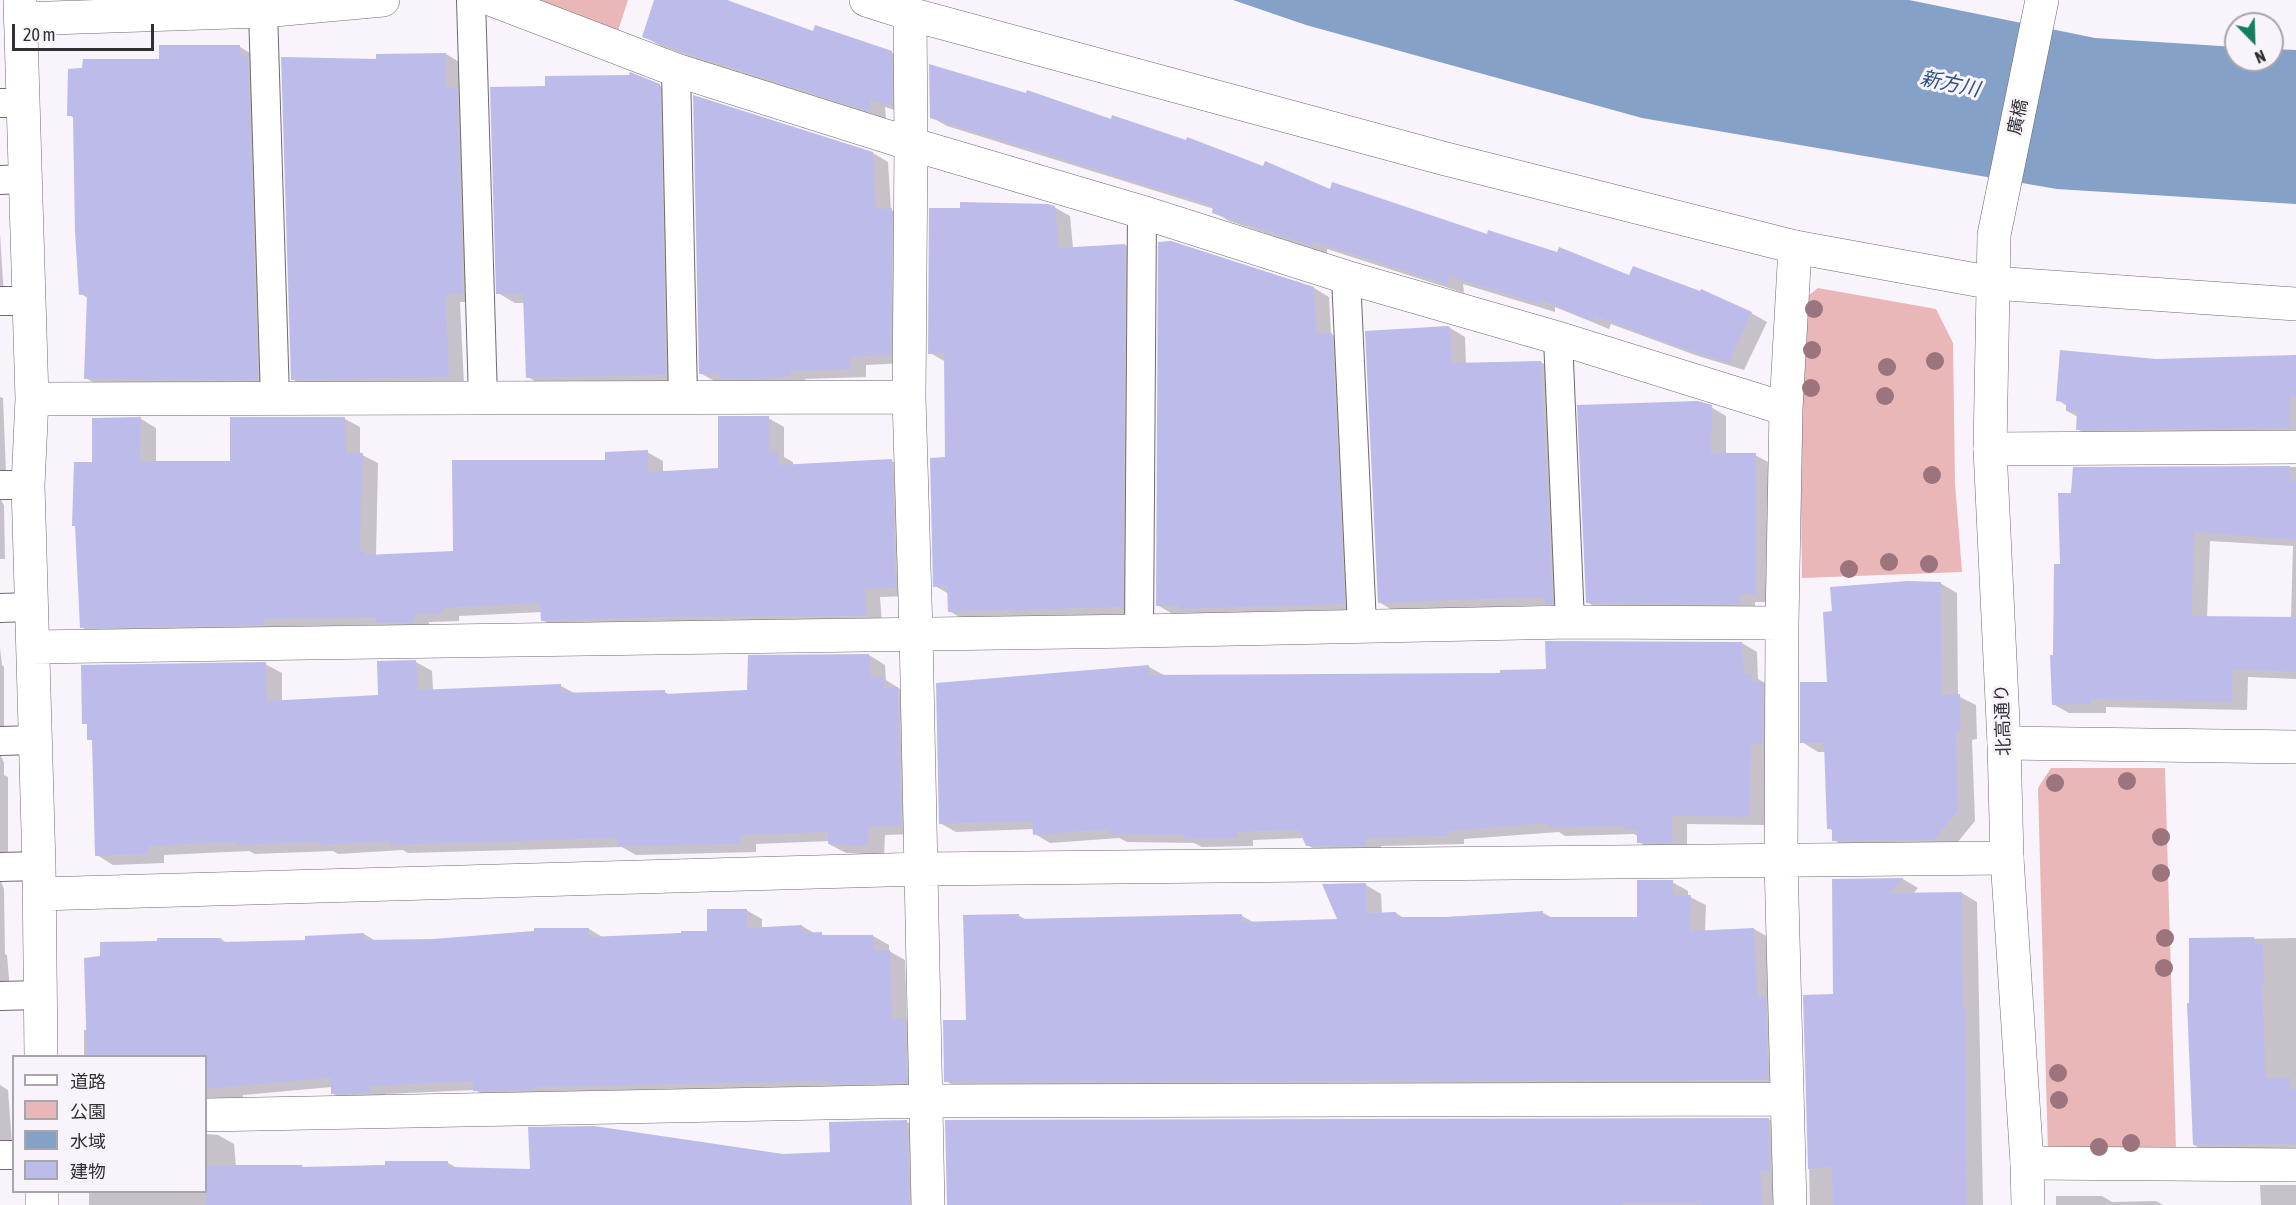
<!DOCTYPE html>
<meta charset="utf-8">
<style>
body{margin:0}
#map{position:relative;width:2296px;height:1205px;overflow:hidden;background:#f9f3fc;font-family:"Asap Condensed","Noto Sans JP",sans-serif}
canvas{display:block}
.legend{position:absolute;left:12px;top:1055px;width:195px;height:138px;box-sizing:border-box;background:#f9f3fc;border:2px solid #a9a5ac;margin:0;padding:8px 10px;list-style:none;font-size:18px;color:#322f33}
.legend li{display:flex;align-items:center;gap:12px;height:30px}
.legend b{width:30px;border:2px solid #a9a5ac}
.north{position:absolute;left:2224px;top:12px;width:60px;height:60px;box-sizing:border-box;background:#f9f3fc;border:2px solid #a9a5ac;border-radius:50%;rotate:157deg;font-size:16px;font-weight:700;line-height:24px;text-align:center;color:#322f33}
.north::after{content:'';display:block;margin:auto;width:21px;height:27px;background:#10805d;clip-path:polygon(50% 0,100% 100%,50% 72%,0 100%)}
.scale{position:absolute;left:12px;top:24px;width:142px;height:27px;box-sizing:border-box;border:3px solid #322f33;border-top:0;padding-left:8px;font-size:18px;line-height:21px;white-space:nowrap;color:#322f33;-webkit-text-stroke:4px #f9f3fc;paint-order:stroke}
</style>
<div id="map">
<canvas width="2296" height="1205"></canvas>
<ul class="legend">
<li><b style="height:8px;background:#fff"></b>道路</li>
<li><b style="height:16px;background:#e9b7b7"></b>公園</li>
<li><b style="height:16px;background:#85a1c8"></b>水域</li>
<li><b style="height:16px;background:#bdbbea"></b>建物</li>
</ul>
<div class="north">N</div>
<div class="scale">20 m</div>
</div>
<script>
const g = document.querySelector('canvas').getContext('2d');
g.lineJoin = 'round';
function paint(path, color) {
  g.fillStyle = color;
  g.fill(path, 'evenodd');
}
function toPath(rows) {
  const path = new Path2D();
  for (const r of rows) {
    path.moveTo(r[0], r[1]);
    for (let i = 2; i < r.length; i += 2) path.lineTo(r[i], r[i + 1]);
  }
  return path;
}
function trace(path, color, width, dash) {
  g.strokeStyle = color;
  g.lineWidth = width;
  g.lineCap = dash ? 'butt' : 'round';
  g.setLineDash(dash || []);
  g.stroke(path);
}
function write(font, color, halo, rows, align = 'center') {
  g.font = font + ' "Asap Condensed","Noto Sans JP",sans-serif';
  g.lineWidth = 6;
  g.setLineDash([]);
  g.textBaseline = 'middle';
  g.strokeStyle = halo;
  g.fillStyle = color;
  for (const [text, x, y, turn = 0] of rows) {
    g.save();
    g.translate(x, y);
    g.rotate((+turn || 0) * Math.PI / 180);
    g.textAlign = isNaN(turn) ? turn : align;
    if (halo) g.strokeText(text, 0, 0);
    g.fillText(text, 0, 0);
    g.restore();
  }
}
paint(toPath([
 [515,0,628,0,616,37],
 [1818,288,1936,309,1953,343,1955,483,1962,572,1802,578,1798,304],
 [2051,768,2165,768,2176,1150,2048,1153,2038,788]
]), '#e9b7b7');
paint(toPath([
 [1233,0,1909,0,2095,38,2236,47,2236,60,2272,60,2272,49,2296,50,2296,204,2057,189,1642,118,1306,25]
]), '#85a1c8');
paint(toPath([
 [655,0,718,0,814,33,891,52,907,62,907,114,885,107,886,119,699,60,659,45,643,36],
 [240,47,255,56,273,388,101,387,86,378,88,298,81,294,74,118,69,115,160,60],
 [446,54,461,63,478,302,460,302,464,385,308,388,292,379,378,61],
 [659,85,676,95,683,384,545,387,528,377,525,303,515,303,498,293,546,87],
 [931,117,1112,120,1331,191,1751,313,1767,322,1744,370,1695,355,1611,324,1609,329,1555,307,1555,312,1463,284,1464,293,1327,249,1327,254,1229,221,1214,212,1214,209,947,126],
 [873,153,888,162,891,210,907,219,906,363,866,365,866,377,805,379,806,384,716,382,700,373],
 [1054,207,1070,216,1073,248,1125,245,1140,254,1138,615,965,620,949,611,949,594,935,586,947,458,946,362,930,353],
 [0,233,4,298,0,299],
 [1314,288,1329,297,1331,334,1347,343,1359,612,1195,617,1189,613,1173,614,1157,605],
 [1450,328,1465,337,1466,364,1541,362,1556,371,1562,612,1550,605,1394,611,1379,602],
 [2296,357,2296,437,2093,438,2077,429,2078,417,2067,411,2067,406,2058,400,2156,360],
 [0,397,3,398,6,472,0,493],
 [1711,407,1726,416,1726,454,1755,455,1770,463,1771,602,1755,602,1755,612,1602,611,1587,602],
 [768,418,784,427,784,457,793,462,793,465,892,461,907,470,911,596,880,597,882,624,558,629,542,620,542,612,459,616,459,621,429,622,429,631,393,631,382,625,279,627,280,633,97,636,81,627,77,527,74,525,93,464,141,419,156,428,156,462,231,463,345,419,360,427,360,454,378,463,376,556,455,552,607,461,647,452,663,461,663,473,719,470],
 [2296,467,2296,679,2248,677,2247,710,2106,707,2106,713,2069,713,2053,704,2062,566,2074,469],
 [2210,541,2293,546,2291,618,2207,618],
 [0,497,4,506,5,559,0,559],
 [1940,583,1957,593,1958,696,1976,705,1977,739,1972,740,1975,821,1952,849,1850,850,1834,840,1833,831,1829,828,1826,752,1818,752,1802,742,1829,684],
 [1742,643,1757,652,1758,679,1767,684,1765,825,1687,824,1687,851,1654,851,1639,842,1639,837,1634,834,1565,836,1559,832,1464,839,1464,844,1381,846,1381,854,1323,854,1307,845,1304,838,1253,840,1253,846,1202,847,1194,843,1127,842,1119,838,1050,843,1035,834,1034,829,956,832,940,823,1149,667,1164,675,1502,675,1547,670],
 [0,648,2,665,4,667,4,739,0,749],
 [869,655,885,665,886,680,914,698,917,834,885,835,884,855,846,853,829,844,830,841,756,844,756,852,636,855,622,847,408,853,403,850,338,854,333,851,255,854,249,851,164,855,164,863,113,865,97,855,93,741,89,739,88,725,84,723,265,664,282,673,282,702,379,697,416,662,432,671,433,690,561,686,576,694,665,692,671,696,749,691],
 [0,753,4,763,4,775,8,777,8,856,0,875],
 [0,879,4,889,5,954,7,955,10,990,0,990],
 [1903,879,1918,888,1913,894,1962,893,1977,902,1983,1205,1810,1205,1805,997,1834,996,1834,880],
 [1672,882,1688,891,1688,896,1706,905,1705,932,1754,929,1770,938,1783,1088,961,1090,946,1081,967,1021,1018,915,1028,921,1242,916,1255,923,1339,920,1366,885,1381,894,1382,914,1396,913,1405,919,1542,912,1554,919,1638,918],
 [746,910,762,919,762,928,802,926,816,934,826,937,873,936,889,945,889,951,905,960,907,1022,921,1030,922,1091,490,1099,475,1090,385,1094,385,1101,348,1102,332,1093,332,1087,243,1095,243,1101,206,1115,206,1056,84,1056,84,1030,88,1030,221,939,227,943,306,941,364,934,376,941,433,940,589,929,604,938,708,932],
 [2296,938,2296,1154,2209,1153,2194,1145,2190,940],
 [0,1085,8,1090,12,1145,0,1146],
 [1769,1119,1784,1128,1786,1205,948,1205],
 [907,1122,923,1131,924,1205,89,1205,89,1192,206,1192,206,1134,218,1135,234,1144,236,1166,301,1166,305,1168,448,1163,459,1169,531,1171,831,1154,831,1123],
 [2260,1185,2296,1185,2296,1205,2261,1205],
 [2056,1196,2102,1196,2112,1202,2156,1201,2163,1205,2056,1205]
]), '#0003');
paint(toPath([
 [654,0,727,0,813,31,815,25,892,51,892,106,870,100,871,112,682,52,642,37],
 [159,45,240,45,240,56,248,56,258,380,84,379,87,294,79,295,75,232,73,116,67,116,68,69,82,68,83,59,159,59],
 [446,53,446,88,457,88,463,294,446,294,449,377,291,380,281,57,376,59,376,54],
 [929,64,1026,93,1027,90,1111,119,1112,115,1186,140,1187,137,1263,166,1265,161,1330,189,1332,182,1487,234,1488,230,1557,252,1559,247,1629,275,1633,266,1700,291,1701,289,1752,312,1729,363,1678,347,1595,316,1593,321,1540,300,1540,304,1448,276,1449,285,1312,241,1312,246,1212,213,1213,206,930,118],
 [630,72,660,84,666,375,526,378,523,294,496,294,490,87,545,86,545,76,629,75],
 [693,95,873,152,876,209,892,208,891,355,850,357,851,369,790,371,791,376,769,379,719,379,719,373,699,374],
 [960,202,1048,204,1055,206,1059,248,1125,244,1123,607,948,612,947,586,933,587,930,458,945,457,944,353,928,354,929,208,960,208],
 [1171,241,1314,287,1317,334,1332,333,1345,604,1178,609,1178,605,1156,606,1158,242],
 [1448,326,1450,327,1452,363,1541,361,1553,604,1545,604,1544,597,1378,603,1365,331],
 [2060,350,2156,359,2296,355,2296,396,2290,396,2290,428,2076,430,2077,412,2066,411,2066,402,2056,401],
 [1698,401,1712,405,1711,453,1756,453,1756,594,1740,594,1741,604,1586,603,1577,405],
 [718,416,769,416,769,451,778,452,778,465,892,459,896,588,865,589,867,616,669,617,541,621,540,603,444,608,444,613,414,614,414,623,376,623,376,617,264,619,265,625,80,628,75,526,72,526,74,462,92,462,92,418,141,417,140,461,230,461,230,417,345,417,346,452,363,453,360,552,366,552,366,555,453,551,452,460,605,460,605,452,648,450,648,472,718,468],
 [2290,466,2290,481,2296,481,2296,540,2194,532,2192,616,2296,617,2296,672,2233,669,2232,702,2091,699,2091,704,2052,705,2050,655,2053,655,2054,564,2060,564,2058,493,2071,493,2073,467],
 [1908,581,1941,582,1942,695,1960,694,1961,731,1956,731,1958,811,1934,840,1832,841,1832,829,1827,829,1824,743,1800,743,1800,682,1827,682,1823,612,1832,611,1830,587],
 [1545,641,1742,642,1744,674,1752,673,1752,682,1763,682,1763,744,1751,744,1750,817,1672,816,1672,843,1637,843,1637,830,1625,830,1625,826,1549,828,1548,823,1449,831,1449,836,1366,838,1366,846,1306,846,1299,830,1238,832,1238,838,1185,839,1185,835,1110,834,1110,829,1033,835,1032,821,939,824,936,683,1149,665,1149,675,1500,673,1500,670,1546,669],
 [869,654,871,677,883,676,884,688,898,687,901,826,869,826,868,846,828,844,828,832,740,835,740,844,618,846,618,838,390,845,390,841,320,845,320,842,237,845,237,842,148,846,148,854,95,856,92,740,87,740,87,724,82,724,81,665,266,662,267,701,378,695,377,661,416,660,418,690,561,684,561,693,665,690,665,694,747,690,748,655],
 [1903,878,1891,893,1962,892,1963,1009,1966,1009,1967,1205,1833,1205,1832,1167,1808,1169,1803,995,1833,994,1832,879],
 [1637,880,1673,880,1673,895,1691,895,1690,931,1754,928,1758,997,1766,996,1768,1080,944,1082,943,1020,966,1020,963,915,1019,914,1019,919,1242,914,1242,922,1337,919,1322,884,1366,883,1367,913,1396,912,1397,917,1448,917,1543,911,1543,917,1637,917],
 [707,909,747,909,747,928,802,925,803,933,822,932,822,935,873,935,873,950,890,950,892,1019,905,1019,907,1083,829,1084,829,1081,534,1087,534,1090,473,1091,473,1081,370,1086,370,1093,331,1094,331,1078,206,1089,206,1056,87,1056,84,958,100,956,100,942,157,941,157,938,221,938,221,942,305,940,305,936,364,933,365,940,433,939,534,931,534,928,589,928,589,937,681,933,681,931,707,931],
 [2254,937,2255,944,2263,944,2264,983,2262,984,2266,1078,2290,1077,2290,1089,2296,1089,2296,1144,2193,1145,2187,1003,2189,1003,2189,938],
 [1769,1118,1770,1171,1761,1171,1762,1205,1701,1205,1701,1203,1621,1203,1621,1205,947,1205,945,1120],
 [907,1120,909,1205,206,1205,206,1165,302,1165,302,1167,385,1165,385,1161,448,1161,448,1167,530,1169,528,1127,594,1126,783,1154,830,1152,829,1122]
]), '#bdbbea');
const service = toPath([
 [471,0,483,398],
 [263,11,275,398],
 [676,70,683,398],
 [0,103,23,103],
 [0,180,25,179],
 [1346,277,1362,625],
 [0,301,29,301],
 [1558,338,1570,622],
 [0,485,28,485],
 [0,608,30,607],
 [1139,631,1142,212],
 [0,741,35,740],
 [0,867,39,866],
 [0,996,40,995],
 [0,1155,14,1155]
]);
const minor = toPath([
 [20,0,32,399,28,485,39,866,41,1056],
 [493,0,676,70,911,144,1142,212,1346,277,1558,338,1786,409],
 [866,0,910,14,1442,158,1795,247,1786,409,1782,623,1781,861,1790,1205],
 [910,14,911,144,909,397,916,633,928,1205],
 [20,19,263,11,383,0],
 [1993,283,2296,304],
 [32,399,909,397],
 [1990,449,2296,447],
 [33,647,1139,631,1570,622,1782,623],
 [2004,743,2296,747],
 [39,894,922,869,2007,858],
 [206,1115,927,1101,1787,1099],
 [2027,1163,2296,1165],
 [42,1205,42,1192]
]);
const tertiary = toPath([
 [1795,247,1993,283],
 [2028,1205,2027,1163,2007,858,2004,743,1990,449,1994,235,2042,0]
]);
trace(service, '#6f6a71', 30);
trace(minor, '#6f6a71', 34);
trace(tertiary, '#6f6a71', 34);
trace(service, '#fff', 28);
trace(minor, '#fff', 33);
trace(tertiary, '#fff', 33);
g.fillStyle = '#9b747e';
for (const [x, y] of [
 [1814,309],
 [1812,350],
 [1935,361],
 [1887,367],
 [1811,388],
 [1885,396],
 [1932,475],
 [1889,562],
 [1929,564],
 [1849,569],
 [2127,781],
 [2055,783],
 [2161,837],
 [2161,873],
 [2165,938],
 [2164,968],
 [2058,1073],
 [2059,1100],
 [2131,1143],
 [2099,1147]
]) {
  g.beginPath();
  g.arc(x, y, 9, 0, 2 * Math.PI);
  g.fill();
}
write('18px', '#322f33', '#f9f3fc', [
 ["廣橋",2018,117,-78],
 ["北高通り",2003,720,-92]
]);
write('italic 20px', '#2b5083', '#f9f3fc', [
 ["新方川",1950,84,12]
]);
</script>
